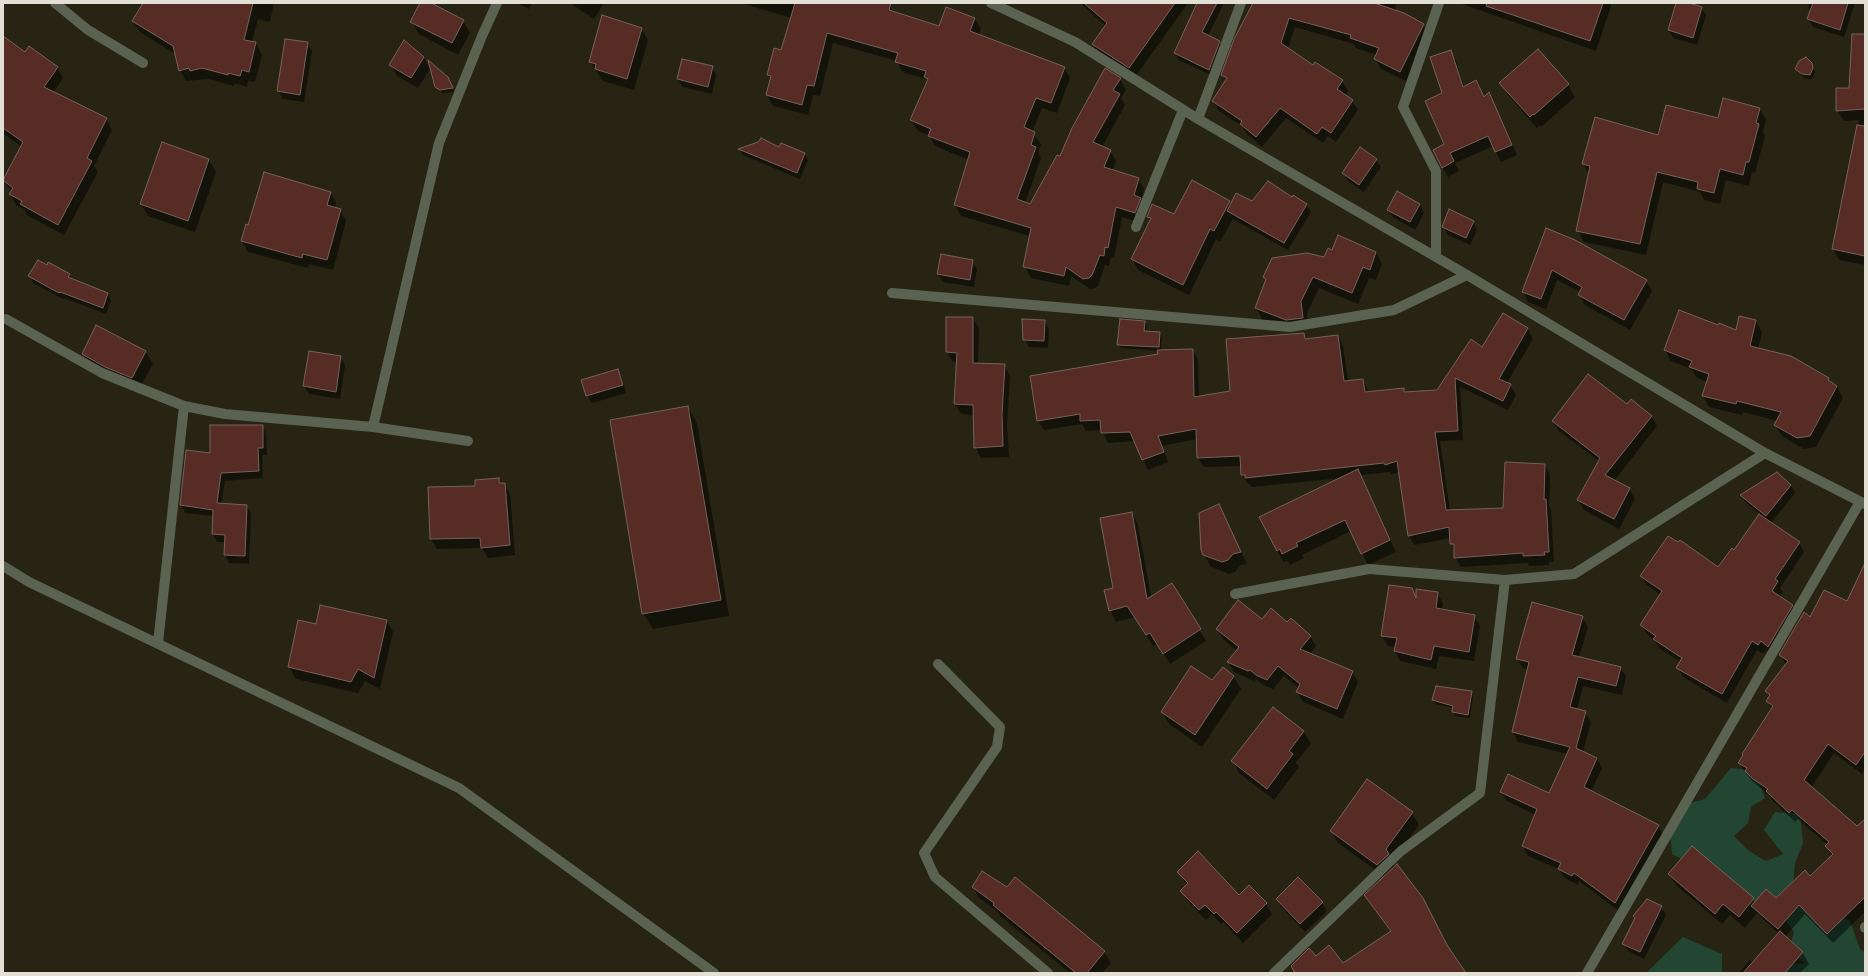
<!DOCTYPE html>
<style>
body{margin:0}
#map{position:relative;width:1868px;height:976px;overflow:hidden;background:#272413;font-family:"Source Serif 4",serif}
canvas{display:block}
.frame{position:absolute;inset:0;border:4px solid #e2e0d5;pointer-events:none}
</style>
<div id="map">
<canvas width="1868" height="976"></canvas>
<div class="frame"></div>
</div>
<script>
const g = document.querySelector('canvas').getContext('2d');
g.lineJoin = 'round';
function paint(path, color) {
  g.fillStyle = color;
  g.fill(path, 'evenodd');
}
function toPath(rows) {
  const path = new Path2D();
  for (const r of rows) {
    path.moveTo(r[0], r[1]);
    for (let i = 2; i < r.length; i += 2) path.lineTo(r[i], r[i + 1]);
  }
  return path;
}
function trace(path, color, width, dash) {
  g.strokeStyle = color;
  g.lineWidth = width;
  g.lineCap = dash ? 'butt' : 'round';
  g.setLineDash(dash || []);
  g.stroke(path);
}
paint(toPath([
 [1731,768,1755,771,1765,798,1751,807,1748,823,1734,836,1749,851,1766,861,1783,854,1764,830,1775,812,1800,814,1803,843,1795,863,1792,901,1821,907,1850,921,1860,949,1865,952,1865,973,1760,973,1778,965,1805,963,1789,951,1794,932,1780,912,1743,903,1713,876,1672,854,1669,822,1679,806,1705,799],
 [1683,937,1722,954,1722,973,1646,973]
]), '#224631');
paint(toPath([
 [144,3,274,3,270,22,258,19,252,42,256,43,262,55,255,82,248,81,247,87,234,83,234,86,209,79,186,81,180,70,175,54,140,32,133,21],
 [421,3,429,3,463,21,470,33,458,55,419,34,412,22],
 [517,3,532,3,529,9],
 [570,3,604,3,594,19],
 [740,3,879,3,889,6,893,13,939,27,975,19,981,29,978,35,1064,67,1070,78,1057,113,1042,108,1032,132,1041,144,1038,152,1041,158,1025,203,1030,206,1060,157,1105,70,1120,79,1126,90,1121,98,1125,105,1102,147,1110,151,1116,161,1112,171,1138,179,1144,189,1141,201,1146,209,1141,223,1122,217,1114,258,1111,257,1109,266,1105,265,1098,286,1095,288,1090,289,1071,276,1069,286,1031,278,1025,267,1030,236,961,216,955,205,969,160,935,146,929,135,918,131,911,120,927,82,926,79,902,72,897,61,833,43,820,96,813,95,808,115,773,106,767,95,771,80,768,75,782,51,792,18],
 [1082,3,1188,3,1135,77,1099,54,1093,44,1106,26,1084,7],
 [1199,3,1222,3,1223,5,1208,36,1219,42,1223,49,1213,76,1179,60,1175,53],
 [1254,3,1396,3,1395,10,1423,24,1429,34,1406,81,1381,69,1375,59,1377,55,1356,48,1354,44,1295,27,1288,49,1314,66,1342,81,1348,91,1345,96,1352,101,1358,110,1336,142,1328,136,1323,143,1286,118,1262,147,1247,134,1242,126,1219,111,1213,101,1226,81,1222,75],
 [1459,3,1610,3,1611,6,1596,51],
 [1677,3,1685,3,1701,8,1706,15,1697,45,1673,38,1669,30],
 [1810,3,1855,3,1844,37,1813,27,1808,19,1811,12,1808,8],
 [641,28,648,40,634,90,603,81,590,62],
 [3,37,25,53,29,47,57,68,63,78,53,93,106,119,112,130,94,166,98,172,64,235,27,215,24,209,16,205,10,194,12,192,4,180,22,147,3,133],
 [404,42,424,58,430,69,418,88,397,76,391,65],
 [307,43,312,51,304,102,283,99,278,91],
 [1450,51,1456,61,1464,87,1476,82,1484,98,1494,104,1517,155,1501,162,1493,146,1455,163,1459,171,1448,177,1442,167,1445,144,1444,94],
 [1538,51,1568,85,1575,97,1541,127,1540,125,1537,128,1508,95,1501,83],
 [1865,58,1865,265,1839,260,1833,249,1859,120,1844,121,1837,110],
 [1811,63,1815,72,1812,79,1804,78,1796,69],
 [712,67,716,75,712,94,682,87,678,79],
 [450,82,454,92,443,93,436,86],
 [1759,108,1766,119,1763,132,1765,136,1755,173,1752,172,1749,186,1726,180,1720,204,1704,200,1700,192,1663,182,1646,255,1584,242,1578,231,1589,175,1583,164,1659,136],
 [758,142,804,153,808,160,800,179,743,155,739,149],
 [162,143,209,160,216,172,195,232,148,216,141,204],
 [1376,160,1381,167,1364,192,1348,181,1343,173],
 [1193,182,1230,202,1231,204,1293,199,1306,204,1311,212,1288,250,1233,219,1220,242,1216,239,1189,295,1138,270,1132,259,1151,220,1148,217,1175,216],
 [330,192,336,203,335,209,340,210,346,221,333,270,309,264,308,268,248,252,242,241],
 [1420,205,1424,213,1415,230,1393,217,1388,210],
 [1473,222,1477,230,1470,245,1448,235,1444,227],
 [1546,230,1646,281,1652,291,1630,330,1585,305,1579,295,1580,292,1557,280,1546,309,1528,302,1523,292],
 [1339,236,1376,253,1382,264,1376,280,1369,278,1358,304,1319,288,1307,313,1308,329,1293,331,1262,319,1256,308,1266,280,1264,277,1325,259,1333,251],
 [972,261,977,269,974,287,943,282,938,274],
 [47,266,69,275,72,280,108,294,111,301,106,314,64,298,63,299,33,283,30,276],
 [1503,315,1528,329,1533,339,1507,383,1510,385,1516,395,1508,410,1460,387,1463,440,1440,441,1450,511,1504,509,1545,465,1550,474,1549,506,1551,510,1554,562,1549,562,1549,565,1529,566,1528,563,1461,567,1455,557,1451,538,1414,545,1409,535,1399,472,1391,475,1390,472,1360,475,1396,552,1368,565,1351,531,1302,555,1304,558,1290,565,1287,561,1284,562,1277,551,1260,517,1341,478,1252,487,1250,484,1248,484,1242,475,1242,466,1204,467,1198,458,1197,439,1162,446,1168,462,1148,470,1135,441,1108,443,1102,430,1086,431,1082,424,1044,430,1038,421,1159,355,1158,351,1121,348,1118,345,1145,322,1147,326,1146,332,1159,333,1162,337,1161,351,1193,350,1198,360,1199,398,1231,392,1304,334,1307,340,1338,336,1343,346,1348,381,1363,380,1369,393,1404,389,1406,393,1438,391,1483,348],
 [947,318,973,318,979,328,978,364,1004,365,1010,376,1007,426,1009,457,981,458,975,447,974,415,961,414,955,404,957,362,953,362,947,352],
 [1045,321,1049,329,1048,348,1029,347,1024,339],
 [1756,321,1762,333,1758,349,1828,379,1830,383,1837,386,1843,398,1816,447,1804,449,1782,436,1775,425,1777,421,1743,412,1742,415,1709,407,1703,396,1707,382,1697,378,1691,369,1671,361,1665,350,1719,326,1736,331],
 [97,327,146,352,153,364,139,389,90,366,83,354],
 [341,357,345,365,340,399,309,394,304,386],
 [618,370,622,378,626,393,592,403,587,395],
 [1627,405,1651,416,1657,426,1614,481,1629,489,1635,499,1619,529,1584,510,1578,500,1599,461,1559,431,1553,421],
 [688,407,697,423,729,616,653,629,643,613],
 [262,426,266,434,267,455,262,455,263,478,225,481,221,505,247,506,251,514,249,564,229,563,225,555,226,542,217,542,213,534,214,516,185,513,181,505,211,454],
 [498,479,502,484,504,484,510,494,515,555,488,558,482,548,437,549,431,539,429,488,477,487],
 [1791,485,1795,493,1771,523,1799,543,1804,552,1780,588,1783,592,1779,597,1792,606,1797,615,1774,656,1766,650,1764,654,1757,650,1727,703,1683,677,1678,668,1681,662,1660,649,1654,640,1647,634,1641,625,1661,595,1647,585,1641,576,1719,568,1734,551,1760,514,1746,503,1741,495],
 [1218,505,1247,564,1240,565,1235,572,1229,574,1211,567,1204,554],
 [1132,513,1138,525,1151,597,1172,584,1206,641,1170,664,1157,644,1153,646,1135,617,1116,622,1110,610],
 [1865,565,1865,769,1862,774,1834,753,1811,788,1857,827,1865,820,1865,912,1833,943,1805,914,1785,937,1803,953,1809,964,1800,973,1739,973,1750,960,1753,963,1779,934,1757,913,1745,928,1730,915,1722,924,1676,885,1669,874,1692,847,1753,899,1755,903,1776,900,1810,878,1832,856,1826,846,1828,845,1798,819,1795,822,1773,801,1769,795,1752,781,1739,763,1772,709,1767,701,1770,698,1766,691,1786,665,1780,655,1810,618,1847,603],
 [1411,589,1417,600,1437,593,1443,603,1442,610,1474,616,1480,626,1474,661,1439,656,1436,669,1400,661,1395,651,1396,647,1388,646,1382,636],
 [1582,617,1588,627,1579,658,1620,667,1626,677,1622,695,1583,686,1577,710,1585,712,1591,722,1583,752,1597,758,1602,768,1591,792,1658,826,1663,835,1620,912,1579,881,1578,885,1565,878,1559,869,1528,856,1523,846,1536,815,1507,801,1501,792,1549,794,1568,754,1518,742,1513,732,1529,670,1523,668,1517,659],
 [386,620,393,632,380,689,365,681,358,693,296,679,289,667,317,625],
 [1262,620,1288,624,1310,636,1316,646,1310,654,1352,672,1358,682,1343,719,1303,702,1297,692,1299,688,1284,676,1273,689,1263,685,1256,679,1254,681,1234,672,1228,662,1237,651,1223,639,1217,629],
 [1223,668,1234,677,1241,689,1202,747,1169,724,1162,712,1213,681],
 [1471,692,1473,696,1470,718,1455,716,1453,712,1454,708,1435,704,1433,700],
 [1274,708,1304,732,1311,744,1296,762,1299,767,1274,800,1239,773,1232,761],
 [1412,813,1419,825,1392,861,1465,973,1357,973,1391,932,1366,895,1385,877,1338,843,1331,831],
 [1178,872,1239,896,1249,886,1266,904,1272,914,1243,943,1223,922,1221,924,1212,914,1206,920,1188,901,1182,891,1187,885],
 [1298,879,1322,903,1327,911,1305,932,1281,907,1277,899],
 [973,887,1104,952,1111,963,1102,973,1070,973,1000,916,997,911,979,898],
 [1661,907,1666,915,1644,959,1628,951,1624,944]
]), '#0007');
const building = toPath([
 [143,3,253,3,244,40,256,42,249,72,242,70,240,76,228,73,228,75,202,68,190,71,189,68,179,71,173,46,132,21,143,3],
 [420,3,431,3,464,20,452,43,410,22,420,3],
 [795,3,891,3,889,10,939,26,946,7,975,18,970,31,1065,67,1051,103,1036,98,1024,127,1035,132,1031,145,1036,147,1017,199,1030,204,1057,155,1060,156,1072,128,1105,68,1121,78,1113,90,1120,94,1093,142,1111,150,1104,167,1139,178,1134,195,1141,198,1135,213,1116,207,1108,248,1105,247,1104,256,1100,255,1092,275,1089,278,1083,279,1066,267,1064,276,1023,267,1031,228,954,205,970,152,928,136,931,129,910,120,928,79,924,77,926,71,895,62,898,53,827,33,814,86,807,85,802,105,766,95,771,76,767,75,774,48,781,50,795,3],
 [1084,3,1175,3,1129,68,1092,44,1107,23,1084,3],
 [1197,3,1217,3,1202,32,1220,41,1209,70,1174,53,1197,3],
 [1253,3,1374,3,1404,13,1424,24,1400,72,1374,59,1379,48,1350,38,1351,35,1289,18,1281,43,1313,65,1315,62,1343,80,1337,89,1353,100,1331,133,1322,127,1317,134,1280,108,1256,137,1240,124,1242,121,1212,101,1227,78,1221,75,1234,39,1253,3],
 [1487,3,1603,3,1590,41,1486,6,1487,3],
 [1676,3,1689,3,1702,7,1693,38,1668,30,1676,3],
 [1813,3,1848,3,1840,30,1807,19,1813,3],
 [602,15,642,28,627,79,595,69,596,64,589,62,602,15],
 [1852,34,1865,34,1865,109,1836,111,1836,88,1849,88,1852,34],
 [3,36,25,52,29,46,58,67,44,87,107,118,87,158,92,161,58,225,20,204,22,201,9,194,13,188,3,180,23,142,3,128,3,36],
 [285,39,308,42,300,95,277,91,285,39],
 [404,40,424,57,411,78,389,65,404,40],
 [1538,49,1569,84,1534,115,1533,114,1530,117,1499,83,1538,49],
 [1451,50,1463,87,1476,80,1484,97,1489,92,1512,145,1495,152,1488,136,1450,153,1454,161,1442,168,1433,150,1444,144,1425,101,1442,93,1430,57,1451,50],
 [1806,57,1812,63,1813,68,1810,75,1802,74,1795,69,1799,61,1806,57],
 [682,59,713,66,708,87,677,79,682,59],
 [428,60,448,77,453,88,440,90,435,87,428,60],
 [1723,98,1760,108,1756,123,1759,124,1749,162,1746,162,1743,175,1720,169,1714,193,1697,189,1698,182,1657,172,1640,244,1576,231,1590,166,1582,164,1595,117,1658,135,1666,105,1718,118,1723,98],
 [1857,125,1865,126,1865,256,1832,249,1857,125],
 [761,138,779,147,781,143,805,153,797,173,738,149,758,142,761,138],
 [162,142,209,159,188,221,140,204,162,142],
 [1360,147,1377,159,1359,185,1342,173,1360,147],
 [264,172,331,192,327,205,341,209,327,260,303,254,302,258,241,241,246,224,248,225,264,172],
 [1192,180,1230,201,1214,231,1210,229,1183,285,1131,259,1151,218,1147,217,1152,204,1174,214,1192,180],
 [1268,181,1292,197,1293,195,1307,204,1284,243,1227,211,1236,193,1252,201,1268,181],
 [1397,191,1420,204,1410,222,1387,210,1397,191],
 [1449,209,1474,221,1466,238,1442,227,1449,209],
 [1546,228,1575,240,1647,280,1624,320,1578,295,1582,287,1552,270,1541,299,1522,292,1546,228],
 [1338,235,1376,252,1370,270,1363,267,1352,293,1313,277,1301,301,1303,318,1286,320,1255,308,1266,279,1263,277,1272,258,1307,253,1324,257,1328,248,1332,250,1338,235],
 [941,254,973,260,970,280,937,274,941,254],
 [38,260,47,265,48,262,70,274,68,277,108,293,103,308,60,292,59,293,28,276,38,260],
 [1679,310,1718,325,1719,323,1736,330,1739,316,1756,320,1750,346,1791,356,1829,378,1828,380,1837,386,1810,436,1797,438,1774,425,1781,412,1737,401,1736,404,1702,396,1709,374,1689,367,1692,361,1664,350,1679,310],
 [1503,313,1528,328,1499,379,1511,384,1503,401,1455,378,1458,431,1435,432,1446,510,1503,508,1505,462,1545,464,1544,500,1546,499,1549,552,1544,552,1545,555,1523,556,1523,553,1454,558,1454,544,1450,544,1449,527,1408,536,1397,461,1385,465,1384,463,1245,478,1245,475,1241,475,1240,456,1197,458,1196,429,1158,436,1164,452,1142,460,1130,432,1101,433,1100,420,1080,421,1080,414,1037,421,1030,376,1158,354,1157,350,1193,349,1194,397,1230,391,1226,339,1304,333,1305,339,1338,335,1344,381,1363,379,1365,392,1404,388,1404,392,1437,390,1471,339,1482,347,1503,313],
 [946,317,973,317,973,363,1005,364,1002,414,1003,446,974,448,973,405,954,404,957,353,946,352,946,317],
 [1022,319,1045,320,1044,341,1023,340,1022,319],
 [1120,319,1145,321,1144,331,1160,332,1159,347,1117,345,1120,319],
 [96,325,146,351,132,378,105,367,82,354,96,325],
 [309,351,341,356,336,392,303,386,309,351],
 [618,369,623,385,586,396,581,380,618,369],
 [1588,374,1627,404,1631,399,1652,416,1605,475,1630,488,1614,519,1577,500,1600,458,1552,421,1588,374],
 [688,406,721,600,642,614,610,420,688,406],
 [210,425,263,425,263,448,258,448,259,471,221,473,217,503,247,505,245,556,224,555,225,535,212,534,213,510,180,505,186,450,210,453,210,425],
 [1358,469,1390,540,1361,554,1345,520,1296,543,1298,546,1282,554,1280,549,1277,551,1259,517,1358,469],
 [1777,472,1791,485,1766,516,1740,495,1777,472],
 [499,478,499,483,505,483,510,545,481,548,480,538,430,539,428,487,475,486,475,480,499,478],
 [1219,504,1241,552,1233,554,1228,560,1222,562,1203,555,1201,550,1199,513,1219,504],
 [1132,512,1147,599,1172,583,1201,629,1163,654,1150,633,1146,635,1127,606,1109,611,1104,590,1113,588,1100,518,1132,512],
 [1759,514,1800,542,1775,579,1778,581,1772,591,1793,605,1768,647,1761,641,1758,645,1752,641,1722,694,1676,668,1682,658,1653,639,1656,636,1640,625,1662,591,1640,576,1668,536,1678,542,1680,540,1718,567,1732,548,1734,550,1759,514],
 [1865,563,1865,752,1856,765,1828,744,1804,780,1857,826,1865,819,1865,897,1827,934,1799,905,1778,929,1751,906,1766,889,1776,898,1805,870,1810,876,1833,854,1825,846,1829,842,1792,810,1789,813,1766,791,1768,789,1753,779,1745,771,1747,768,1738,763,1743,755,1742,754,1773,706,1766,701,1770,695,1765,691,1788,661,1779,655,1804,612,1810,617,1824,590,1847,601,1865,563],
 [1389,585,1412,588,1416,598,1416,589,1438,592,1436,608,1475,615,1469,652,1434,646,1431,660,1394,651,1397,638,1381,636,1389,585],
 [1238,600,1262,619,1271,608,1287,622,1291,618,1311,636,1300,649,1353,671,1337,709,1296,692,1300,684,1278,666,1267,680,1256,675,1250,670,1248,671,1227,662,1239,647,1216,629,1238,600],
 [1532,602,1583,616,1572,655,1621,667,1616,686,1578,677,1570,707,1586,711,1576,748,1597,758,1584,787,1659,825,1615,903,1574,873,1572,876,1558,869,1561,863,1522,846,1537,809,1500,792,1508,774,1549,793,1570,747,1512,732,1529,662,1516,659,1532,602],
 [320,605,387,620,374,678,358,669,351,682,288,667,298,620,316,624,320,605],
 [1191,666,1212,680,1223,667,1234,676,1195,735,1161,712,1191,666],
 [1436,686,1472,691,1468,715,1452,712,1453,706,1432,700,1436,686],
 [1273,707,1304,731,1289,751,1293,754,1267,789,1231,761,1273,707],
 [1367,779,1413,812,1386,849,1389,854,1377,865,1330,831,1367,779],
 [1692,846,1754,898,1739,917,1723,904,1715,914,1668,874,1692,846],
 [1198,851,1239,895,1249,885,1267,903,1237,933,1216,912,1214,914,1205,905,1199,910,1180,891,1188,883,1177,872,1198,851],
 [1397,864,1423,898,1447,945,1466,973,1295,973,1291,966,1309,948,1316,956,1329,945,1343,963,1391,931,1364,895,1397,864],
 [982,871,1007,887,1015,877,1105,951,1087,973,1076,973,993,905,994,903,972,887,982,871],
 [1298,877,1323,902,1300,924,1276,899,1298,877],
 [1647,899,1662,906,1640,952,1622,944,1635,918,1633,916,1647,899],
 [1780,931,1803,952,1785,973,1743,973,1780,931]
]);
paint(building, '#562c24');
trace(building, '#77615d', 1);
trace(toPath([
 [55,3,88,30,143,63],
 [991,3,1075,42,1198,119,1467,275,1765,453,1865,504],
 [1198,119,1241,3],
 [1136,227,1183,110],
 [1436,257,1436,171,1403,107,1439,3],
 [892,293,1290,327,1394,310,1467,275],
 [6,319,102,373,184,406,225,414,373,427,468,441],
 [373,427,439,143,482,36,497,3],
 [3,566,29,582,459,788,714,973],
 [1235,594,1369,569,1505,580,1574,574,1765,453],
 [158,643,184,406],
 [938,664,1000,727,997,747,924,853,935,877,1048,973],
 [1865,927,1865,928],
 [1274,973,1401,851,1480,793,1505,580],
 [1587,973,1860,502]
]), '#5a6251', 10);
</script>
